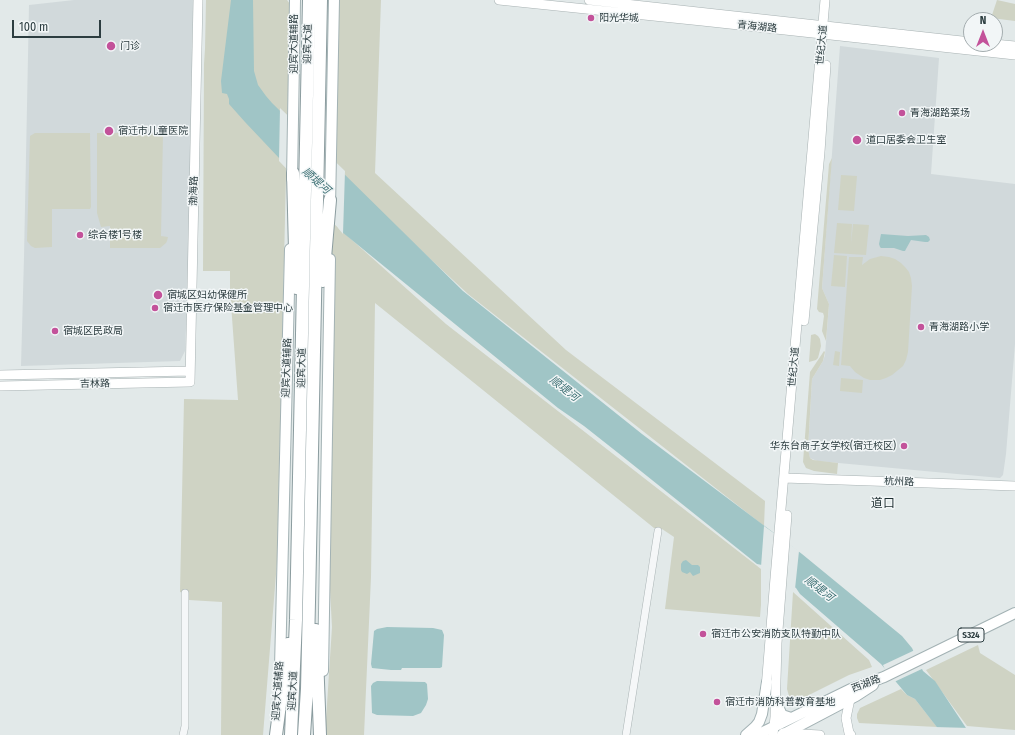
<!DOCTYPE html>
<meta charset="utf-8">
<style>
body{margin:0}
#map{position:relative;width:1015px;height:735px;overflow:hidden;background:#e2e9e9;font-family:"Fira Sans Condensed",sans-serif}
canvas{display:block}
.north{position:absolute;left:963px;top:12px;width:40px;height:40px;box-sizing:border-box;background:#f2f6f7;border:1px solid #a3acae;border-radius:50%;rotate:0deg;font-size:11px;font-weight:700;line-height:16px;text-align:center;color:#2c3d40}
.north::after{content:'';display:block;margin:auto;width:14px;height:18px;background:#c3529a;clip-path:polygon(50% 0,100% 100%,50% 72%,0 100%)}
.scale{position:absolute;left:12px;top:20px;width:89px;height:18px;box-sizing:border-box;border:2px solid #2c3d40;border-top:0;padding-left:5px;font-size:12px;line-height:14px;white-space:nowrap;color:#2c3d40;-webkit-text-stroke:3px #f2f6f7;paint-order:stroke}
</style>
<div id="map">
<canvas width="1015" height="735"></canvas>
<div class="north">N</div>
<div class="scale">100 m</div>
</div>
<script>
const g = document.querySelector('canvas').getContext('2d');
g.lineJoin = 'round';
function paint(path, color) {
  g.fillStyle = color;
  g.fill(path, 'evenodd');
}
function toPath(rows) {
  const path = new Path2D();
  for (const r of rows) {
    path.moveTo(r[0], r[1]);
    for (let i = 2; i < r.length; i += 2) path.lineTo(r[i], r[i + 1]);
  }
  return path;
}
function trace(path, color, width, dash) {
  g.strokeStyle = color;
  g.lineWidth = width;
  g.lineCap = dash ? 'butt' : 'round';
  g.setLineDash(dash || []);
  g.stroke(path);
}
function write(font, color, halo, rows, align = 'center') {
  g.font = font + ' "Fira Sans Condensed","Noto Sans SC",sans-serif';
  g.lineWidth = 3;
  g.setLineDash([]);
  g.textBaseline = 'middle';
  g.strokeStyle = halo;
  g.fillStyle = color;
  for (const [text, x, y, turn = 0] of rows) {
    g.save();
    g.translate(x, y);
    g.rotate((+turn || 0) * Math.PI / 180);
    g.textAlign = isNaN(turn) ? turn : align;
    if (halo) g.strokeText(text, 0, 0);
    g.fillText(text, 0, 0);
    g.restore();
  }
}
paint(toPath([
 [74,0,193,0,189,259,185,351,180,361,21,366,24,257,29,5],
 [840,46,939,58,931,174,1015,184,1015,344,1006,454,1003,475,1000,478,817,461,810,458,809,454,808,449,812,379,823,361,825,355,829,304,822,288]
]), '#d1d9db');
paint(toPath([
 [206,0,287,0,290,4,277,562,263,735,221,735,222,602,189,600,188,594,180,592,184,399,238,400,230,290,230,271,203,271,204,64,205,49],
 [338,0,381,0,375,173,566,350,765,501,764,526,468,294,330,166],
 [997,0,1015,4,1015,21,991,18],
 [35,133,90,133,91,207,90,209,52,209,52,247,35,248,31,246,27,241,30,136],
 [97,133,161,133,163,134,161,236,168,237,167,241,166,243,160,248,110,248,110,226,101,227,97,213],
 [832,158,822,288,829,304,826,341,822,331,824,316,823,313,819,312,817,309,829,164],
 [841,175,857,176,854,211,838,210],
 [333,223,446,324,761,569,761,605,760,617,665,609,674,537,662,529,654,528,375,303,371,577,364,735,325,735,332,627,325,498,325,392],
 [837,223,852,224,851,244,853,224,869,225,866,255,834,253],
 [834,255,847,256,845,287,831,286],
 [881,256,889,257,895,259,901,263,905,267,909,272,911,278,912,286,908,352,906,360,903,366,892,375,886,378,880,380,870,380,864,378,855,372,850,366,841,365,849,257,863,257,862,265,870,259],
 [815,334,818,336,820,339,821,346,818,358,816,360,809,362,811,335],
 [824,351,825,352,823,361,812,379,808,449,810,458,813,460,838,463,837,474,814,471,806,468,803,462,810,372],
 [835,351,840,352,839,366,833,365],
 [841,378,863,380,862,393,840,391],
 [793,592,869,660,872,667,849,675,801,699,794,700,789,696,787,689],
 [978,645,980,653,1015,675,1015,730,967,726,926,670],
 [901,689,907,695,915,699,937,727,859,723,857,718,857,714,860,708]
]), '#cfd3c4');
paint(toPath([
 [231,0,253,0,254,71,258,85,266,96,272,103,463,291,642,434,802,554,902,636,912,648,923,671,935,681,966,728,973,735,943,735,915,699,907,695,881,664,800,594,796,588,762,565,757,564,622,456,584,426,558,408,342,232,337,218,331,213,245,122,229,104,229,99,227,94,222,93,221,81],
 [881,234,908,236,926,235,929,237,930,240,928,242,925,242,911,240,906,249,905,251,903,251,894,248,881,248,880,247,879,244],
 [686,560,692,565,698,565,700,567,700,573,693,576,690,572,687,574,682,572,681,570,681,564,683,561],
 [387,627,433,628,442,630,444,635,442,667,440,668,402,668,401,670,391,670,372,668,371,664,374,631,377,629],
 [377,681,425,682,427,684,428,699,426,705,421,713,413,716,377,715,372,713,371,686,373,683]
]), '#a0c5c6');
paint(toPath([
 [280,108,345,171,343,234,338,228,335,219,330,214,279,161],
 [764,526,799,551,795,589,761,567],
 [915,650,924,668,894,682,887,674,883,665],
 [934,727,970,728,975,735,941,735]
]), '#e2e9e9');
const street = toPath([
 [183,735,185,726,185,593],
 [626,735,658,531]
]);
const secondary = toPath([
 [499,0,702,21,1015,55],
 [589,0,971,42],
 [994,44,1015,46],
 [804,321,820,152,826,65],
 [0,375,190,371],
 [0,386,190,382,198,0],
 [784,478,1015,486],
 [766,688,775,578,825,0],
 [850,699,846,718,849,733,851,735],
 [783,733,820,735],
 [773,735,775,717,777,643,787,515]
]);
const primary = toPath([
 [292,179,295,0],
 [330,207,334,0],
 [280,667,290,249],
 [323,671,330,259],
 [775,700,782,715,791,718],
 [746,735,755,727,759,722,762,714,767,682],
 [757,735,851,689,884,677,1015,613],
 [782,735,856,696,873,685]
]);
const highway = toPath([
 [293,173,296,288],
 [323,281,330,200],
 [316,630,320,735],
 [276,735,288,644],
 [291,735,296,620,309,0],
 [304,735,307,689,309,602,321,0]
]);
trace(street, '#a8b2b3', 8);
trace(secondary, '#a8b2b3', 10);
trace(primary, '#a3b2b4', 12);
trace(highway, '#8b9c9f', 14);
trace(street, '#f5f7f8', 7);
trace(secondary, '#fff', 9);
trace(primary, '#fff', 10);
trace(highway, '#fff', 12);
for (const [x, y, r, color] of [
 [591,18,4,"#c3529a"],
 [111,46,5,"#c3529a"],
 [902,113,4,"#c3529a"],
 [109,131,5,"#c3529a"],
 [857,140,5,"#c3529a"],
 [80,235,4,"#c3529a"],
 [158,295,5,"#c3529a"],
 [155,308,4,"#c3529a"],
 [921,327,4,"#c3529a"],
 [55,331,4,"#c3529a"],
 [904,446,4,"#c3529a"],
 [703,634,4,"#c3529a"],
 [717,702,4,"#c3529a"]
]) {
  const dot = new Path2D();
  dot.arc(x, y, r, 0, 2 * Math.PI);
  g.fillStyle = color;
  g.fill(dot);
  trace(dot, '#f2f6f7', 1.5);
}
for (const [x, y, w] of [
 [971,635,26]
]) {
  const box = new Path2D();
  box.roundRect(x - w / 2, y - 7, w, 14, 3);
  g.fillStyle = '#f2f6f7';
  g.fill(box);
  trace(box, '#2c3d40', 1);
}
write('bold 9px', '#2c3d40', null, [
 ["S324",971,635]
]);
write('10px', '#2c3d40', '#f2f6f7', [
 ["阳光华城",599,18],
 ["门诊",120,46],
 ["青海湖路菜场",910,113],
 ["宿迁市儿童医院",118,131],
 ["道口居委会卫生室",866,140],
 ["综合楼1号楼",88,235],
 ["宿城区妇幼保健所",167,295],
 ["宿迁市医疗保险基金管理中心",163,308],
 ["青海湖路小学",929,327],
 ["宿城区民政局",63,331],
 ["华东台商子女学校(宿迁校区)",896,446,"right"],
 ["宿迁市公安消防支队特勤中队",711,634],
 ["宿迁市消防科普教育基地",725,702]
], 'left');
write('10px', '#2c3d40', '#f2f6f7', [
 ["青海湖路",757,27,6],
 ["迎宾大道辅路",294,44,-90],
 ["迎宾大道",308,44,-89],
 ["世纪大道",822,45,-85],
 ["渤海路",194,191,-89],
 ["世纪大道",794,367,-85],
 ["迎宾大道辅路",287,368,-88],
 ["迎宾大道",302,368,-89],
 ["吉林路",95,384,-1],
 ["杭州路",899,482,2],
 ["西湖路",866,684,-21],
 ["迎宾大道辅路",278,691,-86],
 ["迎宾大道",293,691,-87]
]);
write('italic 11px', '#396d71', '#f2f6f7', [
 ["顺堤河",316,181,41],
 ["顺堤河",564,389,38],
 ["顺堤河",819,589,38]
]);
write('12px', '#1e2e31', '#f2f6f7', [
 ["道口",883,504]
]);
</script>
